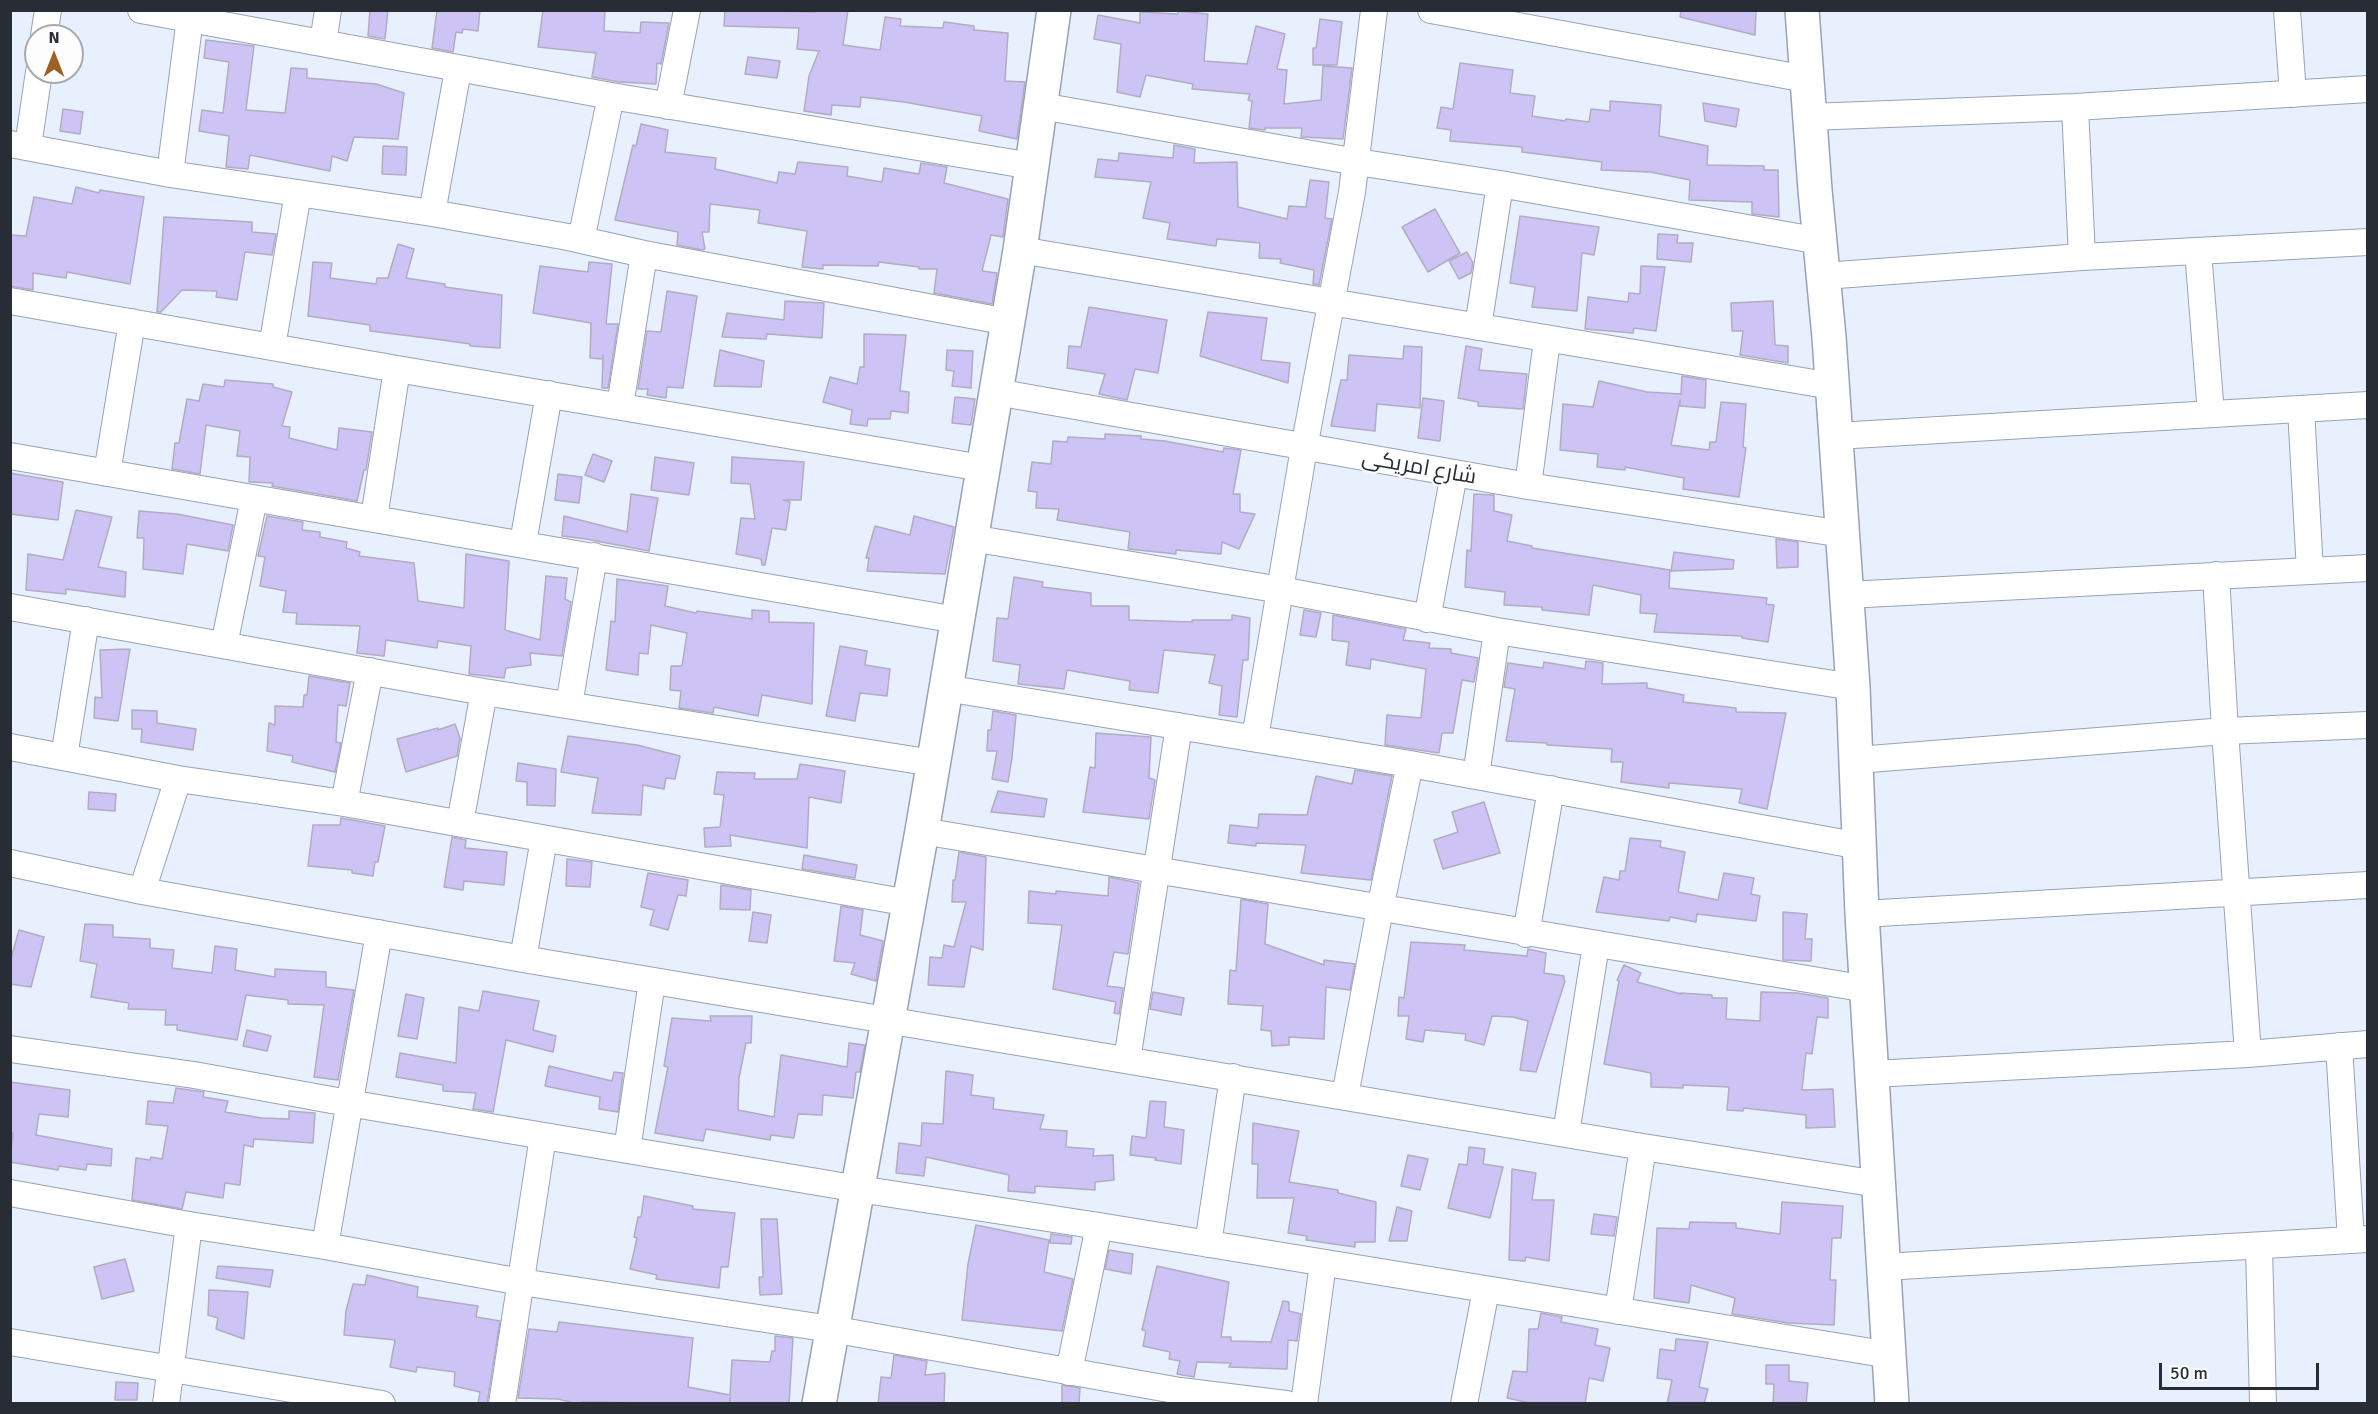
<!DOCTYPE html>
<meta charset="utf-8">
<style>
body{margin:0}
#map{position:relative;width:2378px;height:1414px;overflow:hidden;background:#e9f0fd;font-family:Signika,sans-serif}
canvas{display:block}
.frame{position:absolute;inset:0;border:12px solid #282c34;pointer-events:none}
.north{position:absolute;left:24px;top:24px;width:60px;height:60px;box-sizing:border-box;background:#fdfdfd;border:2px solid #a8a9ad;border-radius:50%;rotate:0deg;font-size:16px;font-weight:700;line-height:24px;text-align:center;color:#282c34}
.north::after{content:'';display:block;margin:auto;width:21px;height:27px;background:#9c6122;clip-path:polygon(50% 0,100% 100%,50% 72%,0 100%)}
.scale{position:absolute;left:2159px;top:1363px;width:160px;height:27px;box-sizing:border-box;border:3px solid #282c34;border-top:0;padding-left:8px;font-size:18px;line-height:21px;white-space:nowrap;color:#282c34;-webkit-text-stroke:4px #fdfdfd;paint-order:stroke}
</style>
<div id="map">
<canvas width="2378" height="1414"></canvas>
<div class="frame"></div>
<div class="north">N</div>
<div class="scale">50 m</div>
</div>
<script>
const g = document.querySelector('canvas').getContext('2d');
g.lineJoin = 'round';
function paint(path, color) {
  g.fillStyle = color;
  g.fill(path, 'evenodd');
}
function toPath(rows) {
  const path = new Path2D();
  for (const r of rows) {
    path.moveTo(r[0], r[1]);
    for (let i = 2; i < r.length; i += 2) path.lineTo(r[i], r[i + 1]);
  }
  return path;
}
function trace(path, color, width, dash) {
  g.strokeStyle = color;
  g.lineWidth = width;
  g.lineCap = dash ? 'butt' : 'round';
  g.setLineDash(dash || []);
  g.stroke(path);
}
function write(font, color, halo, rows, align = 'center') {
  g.font = font + ' Signika,Cairo,sans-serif';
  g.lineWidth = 4.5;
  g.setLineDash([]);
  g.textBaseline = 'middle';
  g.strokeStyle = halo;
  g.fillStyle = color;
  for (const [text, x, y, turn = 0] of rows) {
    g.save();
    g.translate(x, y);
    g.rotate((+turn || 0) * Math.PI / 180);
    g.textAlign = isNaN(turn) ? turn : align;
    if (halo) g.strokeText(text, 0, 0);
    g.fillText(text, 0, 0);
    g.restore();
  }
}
const building = toPath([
 [370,10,388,10,385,39,368,36,370,10],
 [437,10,480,10,478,31,463,29,462,33,456,32,453,52,432,48,437,10],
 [543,10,605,10,604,31,640,33,641,22,669,23,661,64,657,63,656,84,619,82,592,77,596,53,538,47,543,10],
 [725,10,816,12,816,10,848,10,843,45,880,50,885,17,901,19,900,26,943,28,944,22,974,26,974,30,1008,33,1005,81,1025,82,1017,139,979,131,982,116,904,102,861,97,860,107,832,105,831,115,804,111,809,76,819,51,797,49,799,28,724,26,725,10],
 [1681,10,1756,10,1755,35,1680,17,1681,10],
 [1178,11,1208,14,1204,61,1247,64,1256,26,1285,34,1277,69,1287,70,1284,104,1321,100,1323,66,1352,68,1343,139,1301,137,1302,128,1265,128,1265,130,1249,128,1252,101,1248,100,1250,94,1192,89,1193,84,1146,75,1140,97,1117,92,1121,44,1094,39,1098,15,1140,23,1140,12,1178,14,1178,11],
 [1320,19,1342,22,1337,65,1313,65,1313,48,1316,48,1320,19],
 [206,40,254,46,246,110,285,113,291,68,307,69,307,78,376,84,404,93,398,139,354,137,347,161,332,156,330,171,250,155,248,169,226,167,229,136,199,131,202,110,223,113,229,62,204,58,206,40],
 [748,57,780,61,777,78,745,74,748,57],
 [1460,63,1513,70,1510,93,1535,96,1532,116,1565,121,1566,119,1589,122,1591,109,1610,111,1610,101,1661,105,1659,136,1708,146,1707,165,1764,166,1764,170,1778,170,1779,217,1752,214,1752,202,1689,200,1690,180,1650,172,1601,170,1602,162,1522,152,1522,147,1450,141,1451,130,1437,128,1441,107,1453,109,1460,63],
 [1703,103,1739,109,1736,127,1705,121,1703,103],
 [63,109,83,112,80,134,60,131,63,109],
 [641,124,668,130,665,152,716,158,715,169,777,183,779,172,795,174,798,162,848,167,847,176,882,182,884,168,919,174,921,163,947,167,944,183,1008,199,1003,237,991,235,982,271,997,273,992,304,934,293,937,269,919,269,919,267,879,262,878,266,823,265,823,269,802,267,807,231,758,223,760,210,710,204,709,232,702,232,705,249,702,250,677,245,678,232,615,220,633,145,636,146,641,124],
 [1174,145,1195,149,1194,163,1237,162,1238,207,1287,219,1289,206,1306,207,1310,180,1329,182,1325,218,1332,219,1319,285,1313,284,1314,270,1280,263,1281,259,1259,258,1260,243,1217,239,1216,246,1167,239,1170,223,1143,218,1151,182,1095,177,1098,159,1118,161,1119,153,1173,158,1174,145],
 [383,146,407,147,406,175,382,174,383,146],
 [76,187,99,193,100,190,144,197,130,284,67,272,66,278,33,273,33,290,10,286,10,235,26,236,34,197,72,204,76,187],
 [1435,209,1460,253,1428,272,1402,227,1435,209],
 [1520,216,1599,227,1594,255,1582,253,1577,311,1532,307,1535,287,1510,283,1520,216],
 [164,217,252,222,252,232,276,234,272,255,245,252,237,300,216,297,217,291,182,290,161,312,157,312,164,217],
 [1658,234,1678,235,1677,243,1693,243,1691,262,1657,259,1658,234],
 [398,244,414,249,406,278,445,284,445,287,502,295,500,348,470,346,470,344,435,339,370,331,370,325,308,316,313,262,332,263,330,278,376,284,377,278,388,278,398,244],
 [1467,252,1473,263,1471,273,1459,279,1449,261,1467,252],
 [589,262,612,264,606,324,618,324,608,388,602,388,603,355,603,359,590,358,591,323,533,313,540,266,588,272,589,262],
 [1641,266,1665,267,1656,331,1634,328,1633,333,1585,329,1588,297,1628,302,1629,293,1640,294,1641,266],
 [667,291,697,296,683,388,667,387,666,398,647,395,648,389,638,389,647,331,661,332,667,291],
 [785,301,824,303,822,338,767,334,766,339,722,337,727,313,784,320,785,301],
 [1773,301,1775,345,1788,346,1788,363,1740,355,1743,331,1732,331,1731,303,1773,301],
 [1089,307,1167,320,1158,373,1135,369,1127,400,1099,394,1105,374,1067,368,1069,346,1081,347,1089,307],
 [1208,312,1267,318,1261,360,1290,363,1288,383,1200,356,1208,312],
 [864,334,906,335,900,391,909,392,908,413,891,411,890,419,868,419,867,426,850,424,852,410,823,402,830,377,857,384,860,367,864,367,864,334],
 [1404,346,1422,347,1420,408,1377,404,1375,431,1331,426,1341,380,1347,380,1349,355,1403,359,1404,346],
 [1466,346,1482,349,1479,370,1527,374,1523,409,1478,406,1478,402,1458,398,1466,346],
 [720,350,764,361,761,387,714,386,720,350],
 [947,350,973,351,971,388,952,386,954,371,946,370,947,350],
 [1682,376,1706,380,1705,408,1680,406,1680,400,1671,445,1709,450,1710,442,1716,442,1721,402,1746,404,1743,447,1746,448,1739,497,1683,489,1684,478,1625,467,1625,470,1597,467,1598,454,1560,450,1563,404,1593,407,1599,381,1647,392,1681,394,1682,376],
 [225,380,273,384,273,387,292,392,282,426,290,427,289,438,337,450,339,428,372,432,366,470,364,470,357,501,272,486,273,483,249,482,250,457,237,456,240,431,206,425,200,474,172,469,175,443,179,443,187,399,199,401,203,384,224,387,225,380],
 [955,397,975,399,971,425,952,423,955,397],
 [1423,398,1444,401,1440,441,1418,438,1423,398],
 [1105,434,1141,436,1141,439,1165,441,1223,452,1224,448,1241,450,1233,494,1240,494,1240,512,1255,514,1239,549,1222,542,1221,554,1176,550,1176,554,1128,549,1130,532,1057,520,1059,509,1036,508,1037,492,1028,491,1032,462,1051,464,1053,441,1067,442,1068,437,1105,439,1105,434],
 [593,454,612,461,604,482,585,475,593,454],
 [655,457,694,463,689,495,651,490,655,457],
 [732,457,804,462,801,500,783,500,790,502,786,530,772,528,765,565,762,565,761,559,736,554,741,518,755,519,750,484,731,483,732,457],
 [10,473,63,482,58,520,10,514,10,473],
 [558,474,582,477,579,503,555,500,558,474],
 [631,494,658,498,649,551,586,539,562,536,564,516,627,532,631,494],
 [1474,494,1494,495,1494,511,1512,515,1507,541,1532,546,1532,548,1670,570,1669,588,1767,598,1766,604,1774,605,1768,642,1742,638,1742,636,1654,632,1657,614,1640,613,1641,595,1593,585,1589,615,1542,610,1542,607,1504,605,1505,592,1465,587,1467,550,1471,551,1474,494],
 [76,510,112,517,98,567,126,572,125,597,66,589,66,594,26,590,28,554,63,560,76,510],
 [139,511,177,514,233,525,228,551,187,544,183,574,143,569,144,538,137,538,139,511],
 [267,516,303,522,302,530,320,532,320,537,347,542,346,548,360,552,359,556,414,563,418,601,464,608,466,554,509,561,505,630,540,640,546,576,567,578,565,599,571,602,562,656,530,653,531,665,506,668,504,678,469,674,471,646,438,641,437,648,386,640,384,656,357,653,360,626,296,624,297,613,283,612,286,591,260,586,265,557,258,556,267,516],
 [914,516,954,527,945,574,867,571,869,558,866,558,875,526,910,535,914,516],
 [1776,539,1798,542,1798,567,1777,568,1776,539],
 [1674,552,1734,560,1733,569,1671,571,1674,552],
 [1014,577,1043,582,1042,587,1091,593,1091,606,1129,606,1129,620,1192,622,1192,620,1232,620,1232,615,1250,618,1248,660,1243,660,1237,717,1219,715,1222,686,1209,683,1215,655,1164,650,1158,693,1129,690,1130,681,1067,670,1064,689,1018,684,1020,665,993,661,997,618,1008,619,1014,577],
 [617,579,668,586,665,606,696,613,697,611,752,619,752,610,769,611,769,622,814,623,812,704,762,695,758,716,714,707,713,713,679,708,681,691,670,690,671,666,682,666,687,633,651,625,648,654,639,653,638,675,606,670,611,621,615,622,617,579],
 [1304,610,1321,613,1316,637,1300,635,1304,610],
 [1333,615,1406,629,1403,640,1430,643,1429,648,1451,649,1451,653,1478,658,1474,682,1462,680,1453,733,1442,733,1439,753,1385,745,1387,715,1421,718,1426,669,1371,659,1370,669,1346,665,1349,642,1332,640,1333,615],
 [840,646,867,651,865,665,890,669,887,696,860,693,855,721,826,716,840,646],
 [130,649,118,721,94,718,95,697,102,698,100,650,130,649],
 [1586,661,1603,663,1602,684,1647,683,1647,688,1684,695,1683,702,1736,708,1736,712,1786,713,1767,809,1739,803,1742,789,1669,783,1669,788,1621,782,1623,762,1611,762,1612,749,1547,745,1547,743,1506,741,1515,689,1504,687,1508,663,1543,668,1544,662,1585,669,1586,661],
 [309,676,350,683,346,706,338,705,336,742,341,743,335,772,292,762,293,756,267,751,269,723,275,725,275,706,303,707,304,695,307,695,309,676],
 [132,710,157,711,157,723,196,729,193,750,141,742,142,729,132,729,132,710],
 [993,711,1016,715,1012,758,1008,782,992,779,997,751,987,751,988,730,991,730,993,711],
 [455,724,460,738,457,756,406,772,397,739,438,728,438,730,455,724],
 [1096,733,1151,737,1149,778,1155,780,1149,819,1083,812,1090,767,1095,768,1096,733],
 [568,736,637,745,680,756,675,779,666,778,664,789,643,785,641,815,592,813,598,778,561,772,568,736],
 [518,763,556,769,555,806,527,805,527,782,516,781,518,763],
 [800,764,845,771,841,803,809,797,807,848,730,835,731,846,705,847,704,828,720,827,724,795,714,794,717,772,755,773,754,779,797,779,800,764],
 [1355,770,1392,776,1371,880,1301,873,1306,845,1256,843,1256,846,1228,843,1230,825,1258,828,1259,814,1307,815,1316,776,1352,784,1355,770],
 [998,791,1047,799,1044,817,991,812,998,791],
 [89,792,116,794,115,811,88,809,89,792],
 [1484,802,1500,853,1443,869,1434,840,1458,832,1452,812,1484,802],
 [341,818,385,826,378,862,375,862,373,876,352,873,352,870,308,866,313,825,340,825,341,818],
 [452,837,466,840,465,848,507,852,504,885,464,881,463,890,444,887,452,837],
 [1630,838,1661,841,1660,847,1685,852,1678,892,1718,900,1724,873,1754,878,1751,894,1760,896,1756,921,1697,914,1696,922,1670,917,1669,921,1596,912,1604,877,1619,880,1620,871,1625,871,1630,838],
 [959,852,986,857,983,950,971,946,964,987,928,985,930,957,942,958,944,945,954,947,966,902,952,902,953,880,955,880,959,852],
 [804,855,857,865,855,878,802,869,804,855],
 [567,859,592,862,590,887,566,886,567,859],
 [648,873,688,880,686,896,678,895,668,930,650,925,654,910,641,907,648,873],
 [1109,877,1139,883,1128,954,1114,952,1107,986,1123,988,1119,1014,1114,1013,1116,1002,1053,989,1062,925,1028,923,1029,891,1056,894,1056,891,1108,896,1109,877],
 [721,885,751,890,750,910,720,909,721,885],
 [1241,899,1268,904,1265,944,1324,965,1324,960,1355,964,1350,990,1326,987,1324,1039,1289,1037,1289,1045,1272,1046,1271,1031,1261,1030,1263,1006,1228,1004,1230,970,1236,971,1241,899],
 [841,906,863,910,860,935,883,941,876,981,851,974,855,963,834,961,841,906],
 [753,912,771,915,767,943,749,941,753,912],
 [1783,912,1807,914,1805,939,1812,939,1811,961,1783,960,1783,912],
 [85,924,113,925,113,937,150,939,150,948,174,950,172,968,212,973,215,946,237,949,235,970,275,977,275,969,326,972,326,987,354,990,338,1080,314,1077,324,1005,288,1004,288,1000,246,995,237,1040,177,1030,177,1025,165,1025,166,1010,128,1009,129,1003,91,997,97,964,80,961,85,924],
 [19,930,44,937,31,987,10,984,10,962,19,930],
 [1411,942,1465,945,1464,950,1527,956,1528,949,1546,953,1544,973,1564,976,1564,980,1565,981,1536,1072,1520,1070,1528,1021,1513,1017,1492,1016,1484,1045,1465,1040,1466,1034,1425,1030,1423,1042,1406,1039,1409,1016,1398,1016,1399,997,1404,998,1411,942],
 [1624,965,1641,973,1637,982,1681,994,1681,993,1712,995,1712,998,1727,998,1726,1019,1760,1021,1761,992,1797,993,1828,998,1828,1018,1817,1017,1812,1054,1806,1053,1802,1090,1833,1089,1835,1127,1806,1128,1806,1115,1744,1108,1743,1111,1727,1110,1729,1087,1683,1085,1683,1088,1651,1087,1651,1073,1604,1064,1619,981,1617,980,1624,965],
 [483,991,539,1001,533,1030,556,1036,553,1052,506,1040,493,1112,473,1109,476,1093,443,1091,443,1085,396,1077,400,1053,456,1063,459,1007,479,1011,483,991],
 [1153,992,1184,998,1181,1015,1150,1009,1153,992],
 [406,994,424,998,417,1039,398,1036,406,994],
 [710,1016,752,1016,751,1043,746,1043,739,1078,738,1110,774,1117,781,1055,847,1067,849,1043,865,1045,860,1072,856,1072,853,1098,823,1095,822,1115,798,1114,794,1138,771,1135,770,1140,706,1129,703,1141,655,1133,668,1067,664,1066,672,1018,711,1021,710,1016],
 [247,1030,271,1036,267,1051,243,1046,247,1030],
 [549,1066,612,1081,614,1072,623,1073,618,1112,599,1109,600,1097,545,1086,549,1066],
 [946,1071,973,1075,971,1095,994,1098,993,1109,1044,1115,1040,1129,1067,1131,1066,1147,1094,1149,1093,1156,1113,1155,1114,1180,1095,1182,1095,1190,1035,1186,1035,1193,1008,1191,1009,1175,926,1157,924,1176,896,1173,899,1143,921,1146,922,1123,943,1124,946,1071],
 [10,1082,70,1090,68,1117,39,1114,36,1135,112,1149,111,1166,87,1164,86,1170,59,1166,58,1170,10,1162,13,1133,10,1133,10,1082],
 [176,1088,204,1092,203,1097,228,1101,225,1112,262,1118,289,1119,289,1111,315,1113,313,1143,254,1139,253,1147,244,1145,240,1185,225,1183,223,1198,186,1192,182,1209,132,1200,136,1158,150,1160,151,1157,162,1159,168,1126,146,1124,148,1101,173,1103,176,1088],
 [1150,1101,1166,1102,1164,1127,1184,1130,1181,1164,1155,1160,1156,1158,1130,1155,1132,1136,1146,1138,1150,1101],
 [1253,1123,1299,1131,1289,1182,1338,1190,1338,1193,1376,1202,1375,1242,1355,1242,1355,1247,1306,1240,1307,1236,1288,1233,1294,1198,1257,1198,1258,1164,1252,1164,1253,1123],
 [1469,1147,1485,1149,1483,1164,1503,1167,1490,1218,1448,1208,1459,1164,1467,1165,1469,1147],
 [1408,1155,1428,1159,1420,1190,1401,1186,1408,1155],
 [1512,1169,1536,1173,1532,1200,1554,1200,1549,1261,1526,1257,1525,1261,1509,1260,1512,1169],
 [644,1196,693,1206,693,1209,735,1213,728,1267,721,1267,719,1288,656,1279,657,1275,630,1269,637,1238,634,1237,638,1217,641,1217,644,1196],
 [1782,1202,1843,1206,1841,1238,1832,1238,1830,1280,1836,1280,1834,1325,1788,1323,1732,1314,1735,1298,1691,1285,1689,1303,1654,1298,1657,1228,1689,1229,1690,1222,1736,1223,1736,1228,1780,1234,1782,1202],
 [1397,1207,1412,1211,1407,1241,1389,1241,1397,1207],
 [1594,1214,1617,1217,1614,1236,1591,1234,1594,1214],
 [761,1219,777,1219,782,1294,760,1295,759,1277,763,1277,761,1219],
 [976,1225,1049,1240,1044,1272,1073,1279,1062,1331,962,1320,968,1264,976,1225],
 [1051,1234,1072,1237,1071,1244,1050,1243,1051,1234],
 [1109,1250,1133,1254,1131,1274,1105,1269,1109,1250],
 [125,1259,134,1291,102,1299,94,1267,125,1259],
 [218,1266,273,1270,270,1287,216,1278,218,1266],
 [1157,1266,1229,1282,1221,1337,1231,1337,1231,1341,1271,1342,1283,1301,1289,1302,1289,1311,1301,1314,1297,1341,1288,1340,1287,1369,1229,1367,1231,1363,1197,1362,1194,1377,1177,1374,1180,1361,1169,1359,1170,1352,1143,1346,1146,1331,1142,1330,1157,1266],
 [367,1275,418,1287,417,1297,478,1306,476,1317,500,1321,487,1404,478,1404,480,1392,454,1386,455,1372,417,1367,416,1372,390,1367,395,1340,344,1335,346,1311,353,1284,365,1285,367,1275],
 [209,1290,248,1292,244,1339,216,1329,218,1318,208,1315,209,1290],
 [1541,1313,1562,1317,1561,1322,1598,1329,1595,1345,1610,1348,1603,1381,1589,1378,1585,1404,1535,1404,1507,1398,1513,1371,1527,1372,1529,1329,1538,1329,1541,1313],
 [559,1322,693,1338,688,1387,730,1395,732,1360,770,1362,772,1351,775,1351,775,1336,793,1338,789,1404,730,1404,730,1397,729,1404,583,1402,577,1404,558,1399,518,1398,529,1329,557,1332,559,1322],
 [1676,1339,1708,1342,1699,1387,1708,1389,1704,1404,1667,1404,1672,1380,1657,1378,1660,1349,1675,1351,1676,1339],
 [894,1355,927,1361,925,1375,945,1373,944,1404,878,1404,881,1377,891,1378,894,1355],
 [1766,1365,1789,1365,1789,1381,1808,1383,1806,1404,1773,1404,1774,1384,1766,1384,1766,1365],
 [116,1382,138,1383,137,1400,115,1400,116,1382],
 [1062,1385,1080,1388,1079,1404,1062,1404,1062,1385]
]);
paint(building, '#cec3f5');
trace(building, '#b0acc1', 1.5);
const street = toPath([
 [141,10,611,96,1032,166],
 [1431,10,1806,79],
 [2287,10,2293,94],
 [44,36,48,10],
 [323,43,328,10],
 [668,106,687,10],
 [1041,106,1357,162,1500,184,1820,241],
 [2075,107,2082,257],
 [1809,117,2075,107,2368,89],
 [10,144,170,174,432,213,568,237,644,254,1008,322],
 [28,146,39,72],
 [170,174,190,18],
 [432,213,458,70],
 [581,240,611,96],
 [1020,250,1832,386],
 [2198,251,2211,414],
 [1824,276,2082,257,2368,242],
 [10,301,397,369,982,468],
 [1478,327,1500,184],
 [272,347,298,193],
 [996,392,1528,486,1843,534],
 [620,406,644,254],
 [2301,409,2310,571],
 [1836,436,2368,405],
 [10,456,957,620],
 [107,473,132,322],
 [1528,486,1547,340],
 [374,518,397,369],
 [971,538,1281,590,1497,631,1853,687],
 [523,543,549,394],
 [2216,575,2225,731,2248,1054],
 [1847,595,2368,568],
 [10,607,484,692,933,763],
 [1427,619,1454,474],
 [224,645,254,499],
 [945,688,1410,764,1860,846],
 [569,705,594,556],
 [1255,738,1304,448,1352,192,1374,10],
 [10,747,178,779,344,803,909,903],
 [64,757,86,620],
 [1857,760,2225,731,2368,725],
 [1476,776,1497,631],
 [344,803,370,671],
 [460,823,484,692],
 [922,831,1867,989],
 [10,863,142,891,523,959,1643,1147,1878,1184],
 [142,891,178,779],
 [1862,914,2368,885],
 [1526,934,1551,789],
 [523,959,544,839],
 [2339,1046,2351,1240],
 [10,1049,194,1075,348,1103,859,1189,1099,1226,1890,1355],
 [1127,1060,1179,726],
 [1873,1074,2248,1054,2368,1044],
 [1345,1096,1380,909,1410,764],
 [1566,1133,1596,945],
 [627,1150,652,981],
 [10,1193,189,1225,325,1246,521,1282,831,1329,1180,1391,1286,1404],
 [1208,1244,1233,1077],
 [325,1246,379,933],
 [2259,1247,2263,1404],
 [1883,1267,2368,1239],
 [1618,1311,1643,1147],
 [10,1342,382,1404],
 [1069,1372,1099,1226],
 [166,1404,189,1225],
 [502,1404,543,1136],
 [1304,1404,1323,1263],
 [1464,1404,1486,1290]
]);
const secondary = toPath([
 [1802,10,1815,190,1829,337,1853,687,1862,914,1892,1404],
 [819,1404,922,831,1020,250,1054,10]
]);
trace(street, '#98a2b6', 28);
trace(secondary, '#98a2b6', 36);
trace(street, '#fff', 26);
trace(secondary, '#fff', 33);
write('22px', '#282c34', '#fdfdfd', [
 ["شارع امريكى",1419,468,10]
]);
</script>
